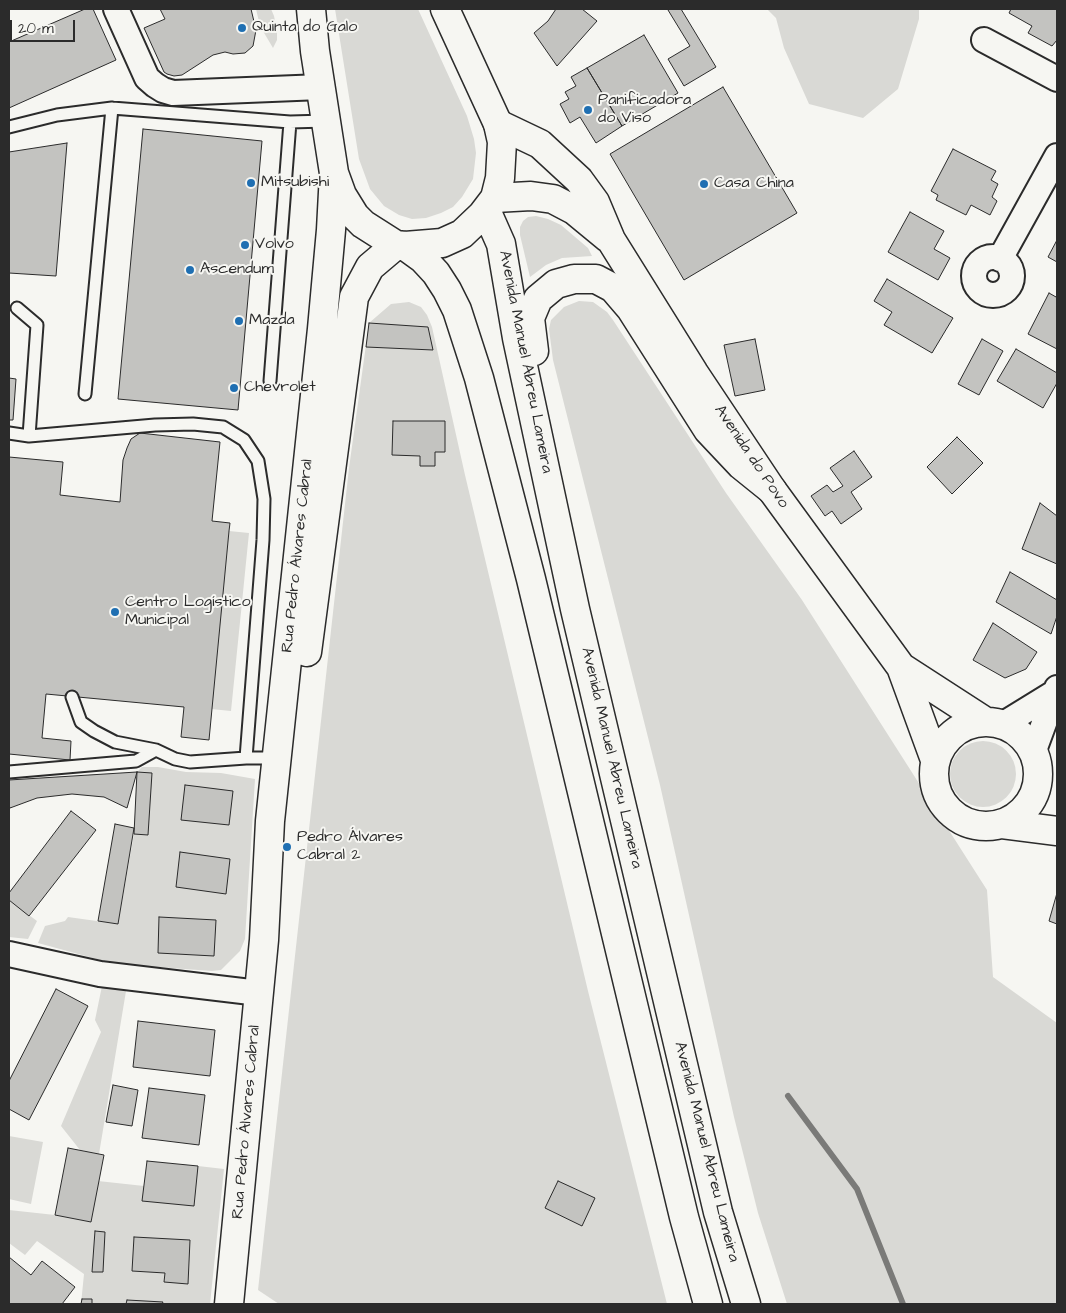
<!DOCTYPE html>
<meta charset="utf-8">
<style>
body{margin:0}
#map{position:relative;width:1066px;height:1313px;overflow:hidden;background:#f6f6f2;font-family:"Architects Daughter",sans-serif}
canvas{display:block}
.frame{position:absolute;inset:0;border:10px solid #2b2b2b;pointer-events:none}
.scale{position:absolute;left:10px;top:20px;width:65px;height:22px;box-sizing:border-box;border:2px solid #2b2b2b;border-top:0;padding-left:6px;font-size:15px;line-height:18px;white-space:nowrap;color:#2b2b2b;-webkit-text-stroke:4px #f6f6f2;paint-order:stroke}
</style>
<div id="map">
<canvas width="1066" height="1313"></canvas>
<div class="frame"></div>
<div class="scale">20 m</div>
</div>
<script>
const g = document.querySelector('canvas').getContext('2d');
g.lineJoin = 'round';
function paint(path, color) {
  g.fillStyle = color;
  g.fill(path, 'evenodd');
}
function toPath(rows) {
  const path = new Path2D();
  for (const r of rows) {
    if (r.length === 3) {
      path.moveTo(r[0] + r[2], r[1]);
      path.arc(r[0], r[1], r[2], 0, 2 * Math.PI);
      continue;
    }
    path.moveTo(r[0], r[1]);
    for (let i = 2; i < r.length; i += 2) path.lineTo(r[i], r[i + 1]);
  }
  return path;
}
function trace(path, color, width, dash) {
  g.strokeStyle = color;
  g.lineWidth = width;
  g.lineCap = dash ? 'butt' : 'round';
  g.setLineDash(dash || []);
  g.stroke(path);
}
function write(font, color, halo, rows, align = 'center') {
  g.font = font + ' "Architects Daughter",sans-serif';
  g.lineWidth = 4;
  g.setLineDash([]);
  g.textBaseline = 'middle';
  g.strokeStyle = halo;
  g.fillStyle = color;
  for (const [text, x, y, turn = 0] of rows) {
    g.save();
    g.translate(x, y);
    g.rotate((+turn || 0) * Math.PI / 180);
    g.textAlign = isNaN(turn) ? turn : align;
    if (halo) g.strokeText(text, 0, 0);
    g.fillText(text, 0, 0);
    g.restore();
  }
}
paint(toPath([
 [256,9,271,9,274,16,277,31,277,40,273,48,260,26],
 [335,9,418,9,467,116,474,139,476,153,473,179,462,197,453,207,441,213,426,218,412,219,399,215,384,206,370,189,359,159],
 [767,9,919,9,919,19,898,89,863,118,809,104,784,48,776,18],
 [536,216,548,219,561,225,588,248,592,256,562,258,546,265,530,277,520,235,520,227,523,221,528,217],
 [579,301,593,302,607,312,613,320,726,493,802,600,987,890,993,977,1057,1023,1057,1304,787,1304,758,1213,734,1117,660,785,553,360,549,329,551,320,564,307],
 [409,302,421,307,427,315,432,327,465,475,588,991,667,1304,279,1304,258,1290,349,468,369,323,391,304],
 [229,531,249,533,231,711,211,709],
 [983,774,33],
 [142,767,158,767,186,772,221,773,255,779,245,939,240,951,221,970,212,971,115,964,38,943,45,926,65,921,68,917,118,924,134,834,137,772],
 [9,900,37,921,28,939,9,937],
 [102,986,126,991,99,1154,80,1150,61,1126,101,1032,95,1020],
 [9,1136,43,1142,31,1204,9,1199],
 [198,1166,224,1169,210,1304,81,1304,84,1274,37,1241,25,1255,9,1243,9,1210,55,1215,91,1222,98,1181,144,1186]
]), '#d9d9d5');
trace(toPath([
 [788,1096,857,1189,903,1304]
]), '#7a7a78', 6);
const building = toPath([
 [85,9,93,9,116,60,9,108,9,42,85,9],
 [160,9,251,9,256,30,253,46,245,53,233,54,225,52,213,55,182,75,174,76,167,74,164,72,144,28,165,19,160,9],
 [556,9,582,9,597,21,557,66,534,33,548,21,556,9],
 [670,9,681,9,716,67,684,86,668,59,690,46,668,10,670,9],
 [1011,9,1057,9,1057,40,1052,46,1028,33,1032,26,1009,13,1011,9],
 [644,35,678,93,622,126,587,68,644,35],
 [587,68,622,126,596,143,580,117,570,123,560,104,569,99,565,92,576,86,571,77,587,68],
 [723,87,797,213,684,280,610,154,723,87],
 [143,129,262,141,238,410,118,399,143,129],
 [67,143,56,276,9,273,9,152,67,143],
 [953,149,996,171,991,180,998,184,992,197,997,201,990,215,971,205,966,215,936,200,938,195,931,191,953,149],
 [910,212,944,231,934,249,950,258,938,280,888,252,910,212],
 [1057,240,1057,262,1048,257,1057,240],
 [887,279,953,318,932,353,884,325,892,312,874,301,887,279],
 [1049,293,1056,297,1057,295,1057,349,1028,334,1049,293],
 [369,323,428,327,433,350,366,347,369,323],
 [755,339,765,390,735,396,724,345,755,339],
 [982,339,1003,351,979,395,958,384,982,339],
 [1016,349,1057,373,1057,383,1043,408,997,381,1016,349],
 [9,378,16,379,13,420,9,420,9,378],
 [393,421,445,421,445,452,435,452,435,466,420,466,420,456,392,455,393,421],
 [140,433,220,442,212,521,230,523,229,531,209,740,181,737,184,707,46,694,42,738,71,741,70,760,9,754,9,457,63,462,60,495,120,502,123,460,127,448,131,439,140,433],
 [957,437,983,463,952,494,927,467,957,437],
 [854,451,872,477,851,492,862,509,841,524,832,511,825,516,811,496,827,485,833,492,843,486,830,468,854,451],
 [1040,503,1057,516,1057,564,1022,549,1040,503],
 [1010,572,1057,600,1057,616,1051,634,996,602,1010,572],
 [993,623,1037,652,1026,669,1005,678,973,660,993,623],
 [137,772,127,808,104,797,72,794,37,798,10,808,9,805,9,780,137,772],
 [137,772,152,773,148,835,134,834,137,772],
 [185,785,233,791,229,825,181,820,185,785],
 [71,811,96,830,29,916,9,900,9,893,71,811],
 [115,824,134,828,118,924,98,921,115,824],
 [180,852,230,859,226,894,176,887,180,852],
 [1057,893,1057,924,1049,921,1057,893],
 [159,917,216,920,214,956,158,953,159,917],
 [56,989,88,1006,29,1120,9,1109,9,1081,56,989],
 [138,1021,215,1030,210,1076,133,1067,138,1021],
 [113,1085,138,1090,132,1126,106,1122,113,1085],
 [149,1088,205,1095,199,1145,142,1138,149,1088],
 [68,1148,104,1155,91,1222,55,1215,68,1148],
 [147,1161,198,1166,194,1206,142,1201,147,1161],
 [558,1181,595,1198,582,1226,545,1208,558,1181],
 [95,1231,105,1232,103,1272,92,1272,95,1231],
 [134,1237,190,1240,188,1284,164,1282,165,1273,132,1271,134,1237],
 [9,1257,31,1275,42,1261,75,1287,62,1304,9,1304,9,1257],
 [82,1299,92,1299,92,1304,81,1304,82,1299],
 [127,1300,163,1302,162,1304,126,1304,127,1300]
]);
paint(building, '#c3c3c0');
trace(building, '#2b2b2b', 1);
const lane = toPath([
 [290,122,326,121],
 [9,127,57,115,112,108,290,122,270,381],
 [17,308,37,325,29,436],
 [85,394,112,108],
 [9,433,29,436,155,425,193,424,223,427,244,440,258,461,264,499,263,540,246,758],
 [72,697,81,722,94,731,115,742,156,750,175,759,190,762,246,758,277,758],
 [9,772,136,761,156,750]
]);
const street = toPath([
 [116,9,147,78,155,85,163,90,173,93,321,87],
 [984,40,1057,79],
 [993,276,19],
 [1000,259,1057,156],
 [1002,725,1054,693],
 [1033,753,1057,688],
 [9,954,100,974,259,993]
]);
const secondary = toPath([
 [498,124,540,144,579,180,595,202,611,240,694,373,772,490,901,667,935,760],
 [495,198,531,196,553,199,574,210,608,238],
 [901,667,986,722],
 [986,774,52],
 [1002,824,1057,831]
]);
const primary = toPath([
 [311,9,315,51,334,173,342,195,355,216,363,224,396,245,405,246,442,243,462,234,482,215,495,198,500,178,502,142,498,124,445,9],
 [486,210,501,244,517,338,575,609,718,1212,746,1304],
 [405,246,423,259,436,273,447,290,457,310,479,378,531,579,684,1217,708,1304],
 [534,351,530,318,538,299,556,284,574,279,596,279,613,288,631,309,708,430,741,465,772,490],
 [307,652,354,297,370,267,396,245],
 [229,1304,264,940,270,821,322,329,331,230,334,173]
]);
trace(lane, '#2b2b2b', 15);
trace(street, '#2b2b2b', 28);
trace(secondary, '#2b2b2b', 31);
trace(primary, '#2b2b2b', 31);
trace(lane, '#f6f6f2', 11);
trace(street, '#f6f6f2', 24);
trace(secondary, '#f6f6f2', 28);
trace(primary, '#f6f6f2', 28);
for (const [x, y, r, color] of [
 [242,28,5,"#1f6fb2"],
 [588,110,5,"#1f6fb2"],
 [251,183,5,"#1f6fb2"],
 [704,184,5,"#1f6fb2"],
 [245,245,5,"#1f6fb2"],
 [190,270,5,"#1f6fb2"],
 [239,321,5,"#1f6fb2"],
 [234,388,5,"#1f6fb2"],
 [115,612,5,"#1f6fb2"],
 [287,847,5,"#1f6fb2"]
]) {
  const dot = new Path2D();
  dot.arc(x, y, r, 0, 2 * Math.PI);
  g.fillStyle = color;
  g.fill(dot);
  trace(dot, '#f6f6f2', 2);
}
write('16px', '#2b2b2b', '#f6f6f2', [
 ["Quinta do Galo",252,28],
 ["Panificadora",598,101],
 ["do Viso",598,119],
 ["Mitsubishi",261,183],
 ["Casa China",714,184],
 ["Volvo",255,245],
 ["Ascendum",200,270],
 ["Mazda",249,321],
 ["Chevrolet",244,388],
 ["Centro Logístico",125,603],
 ["Municipal",125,621],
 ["Pedro Álvares",297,838],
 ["Cabral 2",297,856]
], 'left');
write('16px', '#2b2b2b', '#f6f6f2', [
 ["Avenida Manuel Abreu Lameira",525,362,79],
 ["Avenida do Povo",751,457,56],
 ["Rua Pedro Álvares Cabral",298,556,-84],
 ["Avenida Manuel Abreu Lameira",611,758,77],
 ["Rua Pedro Álvares Cabral",247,1122,-85],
 ["Avenida Manuel Abreu Lameira",706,1152,76]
]);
</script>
